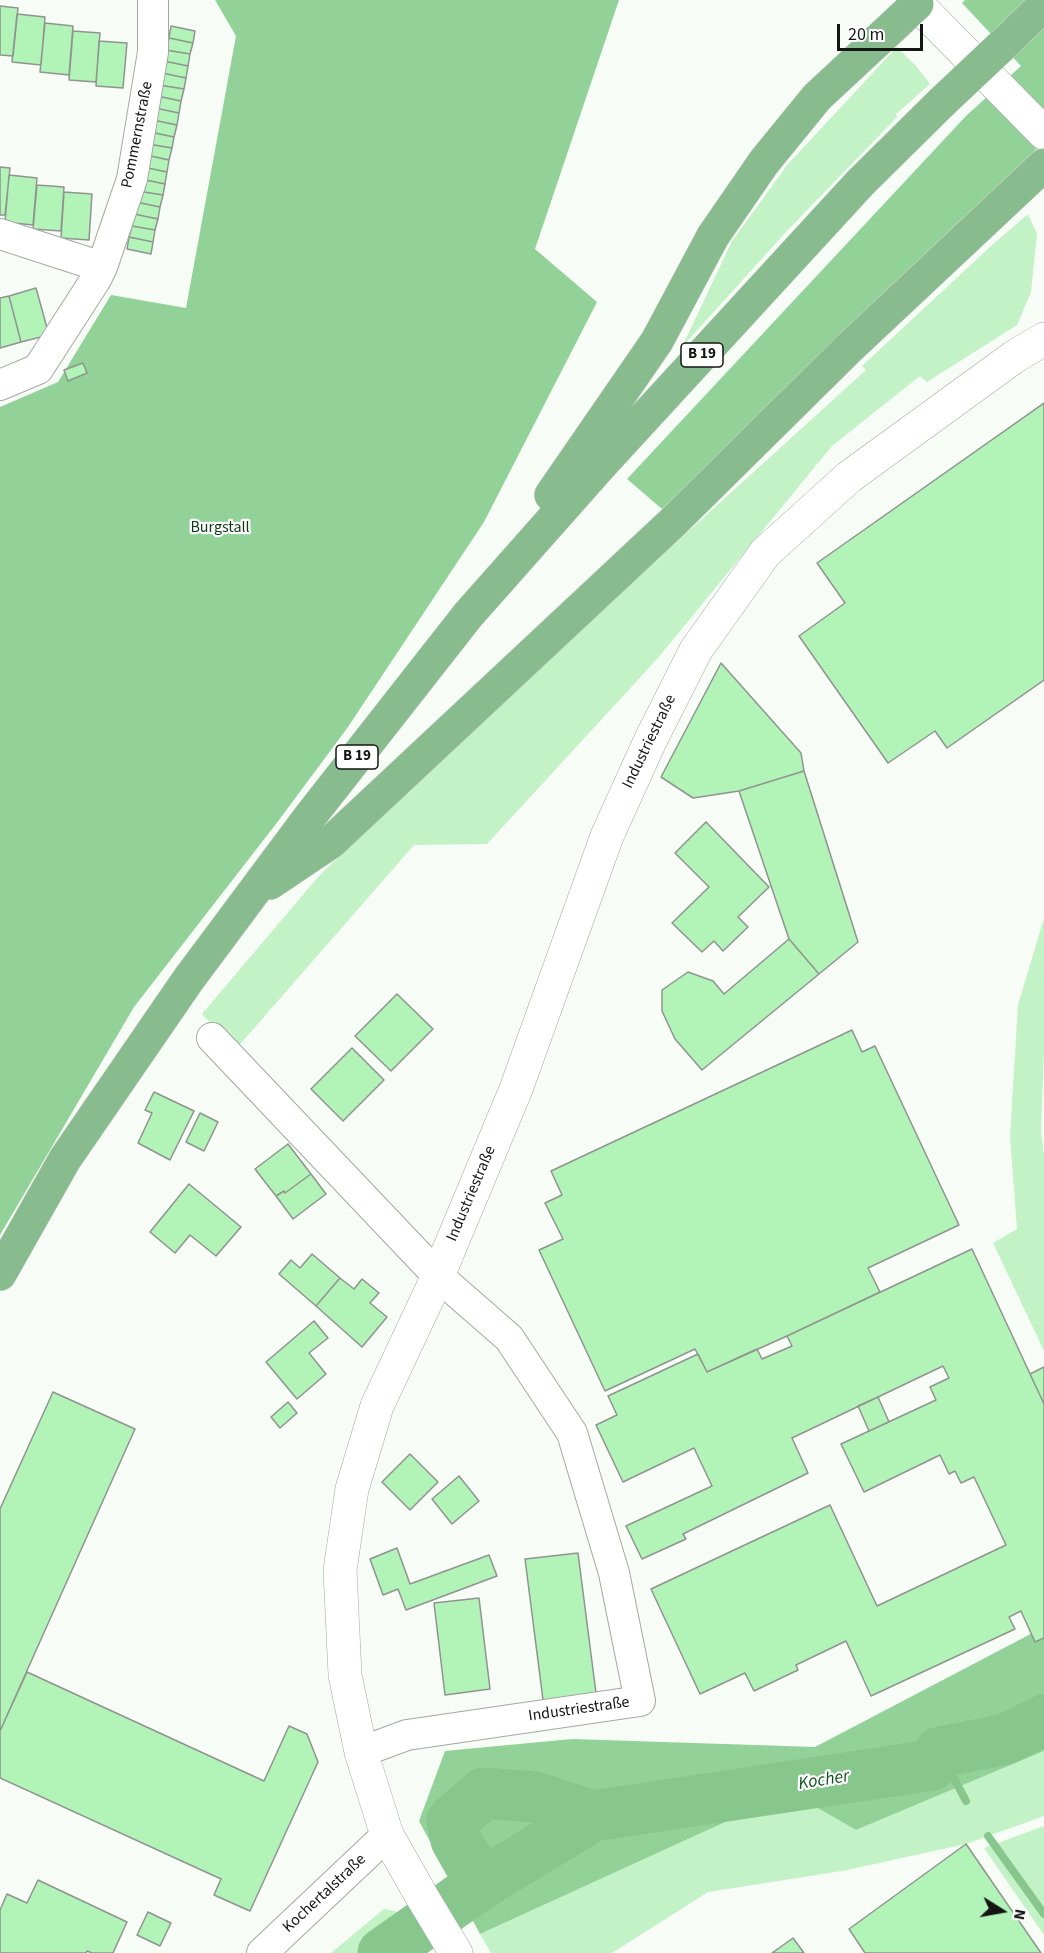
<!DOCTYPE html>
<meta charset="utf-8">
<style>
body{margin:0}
#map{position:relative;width:1044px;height:1953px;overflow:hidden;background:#f7fcf7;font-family:"Source Sans 3",sans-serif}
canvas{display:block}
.north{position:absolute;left:972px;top:1881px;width:60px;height:60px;-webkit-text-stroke:4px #fff;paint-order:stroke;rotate:101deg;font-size:16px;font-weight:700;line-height:24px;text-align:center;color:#141614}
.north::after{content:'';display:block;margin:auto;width:21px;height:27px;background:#141614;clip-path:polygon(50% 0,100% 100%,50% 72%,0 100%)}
.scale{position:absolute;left:837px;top:24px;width:86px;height:27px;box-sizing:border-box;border:3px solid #141614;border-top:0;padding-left:8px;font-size:18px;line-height:21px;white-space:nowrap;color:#141614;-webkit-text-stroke:4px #fff;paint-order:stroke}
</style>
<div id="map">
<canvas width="1044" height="1953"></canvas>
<div class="north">N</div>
<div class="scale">20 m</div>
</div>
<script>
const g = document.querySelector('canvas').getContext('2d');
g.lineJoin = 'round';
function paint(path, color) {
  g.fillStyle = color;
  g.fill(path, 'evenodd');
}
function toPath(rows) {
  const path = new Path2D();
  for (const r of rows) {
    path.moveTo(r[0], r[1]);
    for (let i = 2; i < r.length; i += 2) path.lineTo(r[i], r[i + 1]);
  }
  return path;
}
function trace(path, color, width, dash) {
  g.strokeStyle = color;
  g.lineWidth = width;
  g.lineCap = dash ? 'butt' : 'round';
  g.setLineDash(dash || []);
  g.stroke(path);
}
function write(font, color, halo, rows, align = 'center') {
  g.font = font + ' "Source Sans 3",sans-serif';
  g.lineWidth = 4.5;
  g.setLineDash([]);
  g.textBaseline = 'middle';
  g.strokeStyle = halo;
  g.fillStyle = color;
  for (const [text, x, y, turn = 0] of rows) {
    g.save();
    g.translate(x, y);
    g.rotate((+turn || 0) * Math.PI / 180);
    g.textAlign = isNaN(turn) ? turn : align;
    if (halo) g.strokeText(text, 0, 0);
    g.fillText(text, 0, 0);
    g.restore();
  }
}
paint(toPath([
 [897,47,916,66,930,84,896,114,897,117,786,232,682,347,732,241,788,164],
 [1028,214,1037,234,1031,292,1017,325,927,382,920,376,832,446,657,659,487,844,414,845,235,1050,202,1014,318,877,453,745,866,370,862,366,991,246],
 [1044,918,1044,1051,1041,1131,1044,1155,1044,1351,993,1243,1017,1229,1010,1137,1018,1005],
 [1044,1751,1044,1816,966,1844,842,1871,708,1892,612,1953,491,1953,480,1934,756,1808,802,1799,856,1830],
 [1044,1826,1044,1935,984,1848],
 [384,1909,399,1912,423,1953,331,1953]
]), '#c2f2c5');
paint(toPath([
 [215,0,619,0,535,249,597,302,484,522,348,727,279,820,134,1007,0,1235,0,407,58,382,111,295,186,308,236,36],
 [965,0,1044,0,1044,141,959,229,662,509,627,479,966,116,1021,66,962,3],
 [1044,1627,1044,1751,856,1830,802,1799,756,1808,480,1934,419,1821,445,1751,572,1739,815,1747]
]), '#92d298');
trace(toPath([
 [940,1752,966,1801],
 [988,1836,1044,1914]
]), '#87c78d', 8);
trace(toPath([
 [481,1884,456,1840,452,1821,484,1793,535,1797,593,1816],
 [383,1953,481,1884,593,1816,932,1765,940,1752,1006,1739,1044,1720]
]), '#87c78d', 51);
const building = toPath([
 [0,6,18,8,13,56,0,55,0,6],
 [17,14,45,17,41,65,12,62,17,14],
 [45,23,73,26,69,75,40,72,45,23],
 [171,26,195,31,193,43,169,38,171,26],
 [73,31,100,33,96,82,69,80,73,31],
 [169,38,193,43,190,54,166,50,169,38],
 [99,41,127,43,123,88,96,86,99,41],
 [166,50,190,54,188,66,164,61,166,50],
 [164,61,188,66,186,78,162,73,164,61],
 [162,73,186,78,184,89,159,85,162,73],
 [159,85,184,89,181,101,157,96,159,85],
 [157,96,181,101,179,113,155,108,157,96],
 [155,108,179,113,177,125,153,120,155,108],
 [153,120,177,125,174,137,150,132,153,120],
 [150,132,174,137,172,148,148,144,150,132],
 [148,144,172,148,169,160,146,155,148,144],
 [146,155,169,160,167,172,143,167,146,155],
 [0,167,10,168,5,215,0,215,0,167],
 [143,167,167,172,165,184,141,179,143,167],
 [9,175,37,178,33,225,5,222,9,175],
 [141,179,165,184,163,195,138,191,141,179],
 [37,185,64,187,61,231,33,229,37,185],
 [138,191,163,195,160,207,136,202,138,191],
 [64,192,92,194,89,240,61,238,64,192],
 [136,202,160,207,158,219,134,214,136,202],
 [134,214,158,219,155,230,132,226,134,214],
 [132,226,155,230,153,242,129,237,132,226],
 [129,237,153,242,151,254,127,249,129,237],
 [36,288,49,335,21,342,9,296,36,288],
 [9,296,21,342,0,348,0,298,9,296],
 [83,363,87,373,68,381,64,370,83,363],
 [1044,403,1044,680,947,748,935,731,888,763,799,636,845,603,817,563,1044,403],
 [721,663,801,753,804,771,739,791,693,798,661,777,721,663],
 [804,771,858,942,819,974,789,939,739,791,804,771],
 [706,822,769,887,738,917,748,927,723,951,714,941,702,952,672,923,709,887,675,853,706,822],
 [789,939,819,974,702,1070,675,1039,662,1011,662,990,688,972,713,981,724,994,789,939],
 [397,994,433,1029,391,1071,355,1036,397,994],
 [852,1030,862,1052,875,1046,959,1225,868,1268,880,1292,787,1336,707,1372,695,1349,605,1391,539,1250,563,1239,545,1203,562,1195,551,1171,852,1030],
 [352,1048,384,1080,343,1121,311,1089,352,1048],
 [154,1092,194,1111,170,1160,138,1143,152,1113,145,1110,154,1092],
 [200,1113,218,1122,204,1151,186,1142,200,1113],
 [288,1144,311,1174,285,1193,284,1191,276,1196,255,1169,288,1144],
 [311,1174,326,1194,293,1219,276,1196,284,1191,285,1193,311,1174],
 [189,1184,241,1227,216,1256,190,1235,175,1253,150,1232,189,1184],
 [972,1249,1044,1404,1044,1638,1035,1642,1021,1611,1009,1617,1015,1629,871,1696,846,1641,796,1665,798,1670,754,1691,745,1673,700,1694,651,1589,830,1505,877,1606,1006,1545,974,1477,961,1483,955,1471,949,1474,940,1455,864,1492,841,1444,936,1400,930,1387,949,1378,943,1366,792,1438,808,1473,683,1534,686,1539,642,1559,626,1526,712,1486,694,1448,623,1482,596,1425,617,1415,608,1396,698,1354,707,1372,757,1349,762,1359,792,1346,787,1336,972,1249],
 [312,1254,340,1278,316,1306,279,1274,291,1260,300,1268,312,1254],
 [340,1278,354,1289,362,1279,379,1293,370,1303,387,1317,362,1347,316,1306,340,1278],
 [314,1321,328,1338,309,1353,326,1374,297,1399,266,1362,314,1321],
 [1044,1367,1044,1404,1030,1374,1044,1367],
 [53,1392,135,1429,0,1731,0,1509,53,1392],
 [878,1397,889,1422,869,1431,858,1406,878,1397],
 [288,1402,297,1413,280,1428,271,1417,288,1402],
 [410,1454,438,1482,410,1510,382,1482,410,1454],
 [459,1476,479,1501,452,1524,432,1499,459,1476],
 [397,1548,410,1584,489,1555,497,1576,406,1610,398,1589,383,1595,370,1559,397,1548],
 [578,1553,596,1693,543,1700,525,1559,578,1553],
 [479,1598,490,1689,445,1695,434,1603,479,1598],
 [27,1672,264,1781,289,1726,307,1734,318,1762,250,1911,214,1895,221,1879,0,1778,0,1731,27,1672],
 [966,1844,1041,1953,865,1953,849,1929,966,1844],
 [38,1880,127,1922,113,1953,92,1953,87,1951,86,1953,0,1953,0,1910,7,1894,27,1903,38,1880],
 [148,1912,171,1923,160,1946,137,1935,148,1912],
 [793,1938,804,1953,772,1953,793,1938]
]);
paint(building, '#b2f3b7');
trace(building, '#8f9490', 1.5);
const minor = toPath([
 [0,234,102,267],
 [0,385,38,369,96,279,102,267,132,179,153,52,153,0],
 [212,1038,438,1276,509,1338,572,1433,614,1573,640,1701,407,1735,361,1752],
 [262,1953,387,1835]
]);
const tertiary = toPath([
 [917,4,1044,133],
 [456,1953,421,1895,387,1835,361,1752,345,1675,340,1570,352,1489,377,1406,438,1276,516,1089,607,836,651,739,696,650,765,553,849,477,1014,357,1044,339]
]);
const trunk = toPath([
 [1011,37,1044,5],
 [551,495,657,341,713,236,764,162,817,97,917,4],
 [270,883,331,842,671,524,849,348,1044,165],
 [0,1274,65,1159,188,980,308,819,468,615,600,466,860,183,942,102]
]);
trace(minor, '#a3a8a3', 32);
trace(tertiary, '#a3a8a3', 34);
trace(trunk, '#d5d5d5', 34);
trace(minor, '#fff', 30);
trace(tertiary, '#fff', 33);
trace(trunk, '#88bc8e', 33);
const trunkBridge = toPath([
 [942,102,1011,37]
]);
trace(trunkBridge, '#d5d5d5', 34, []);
trace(trunkBridge, '#88bc8e', 33);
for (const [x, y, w] of [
 [702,355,42],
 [357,757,42]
]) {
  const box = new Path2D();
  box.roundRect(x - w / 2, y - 12, w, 24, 4.5);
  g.fillStyle = '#fff';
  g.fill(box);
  trace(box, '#141614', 1.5);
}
write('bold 15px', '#141614', null, [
 ["B 19",702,355],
 ["B 19",357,757]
]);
write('16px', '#141614', '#fff', [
 ["Pommernstraße",138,135,-79],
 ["Industriestraße",650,742,-64],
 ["Industriestraße",472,1194,-67],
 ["Industriestraße",579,1710,-8],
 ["Kochertalstraße",325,1894,-43]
]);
write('16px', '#0c3a15', '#fff', [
 ["Burgstall",220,528]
]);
write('italic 18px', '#0d531e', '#fff', [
 ["Kocher",824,1781,-9]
]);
</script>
